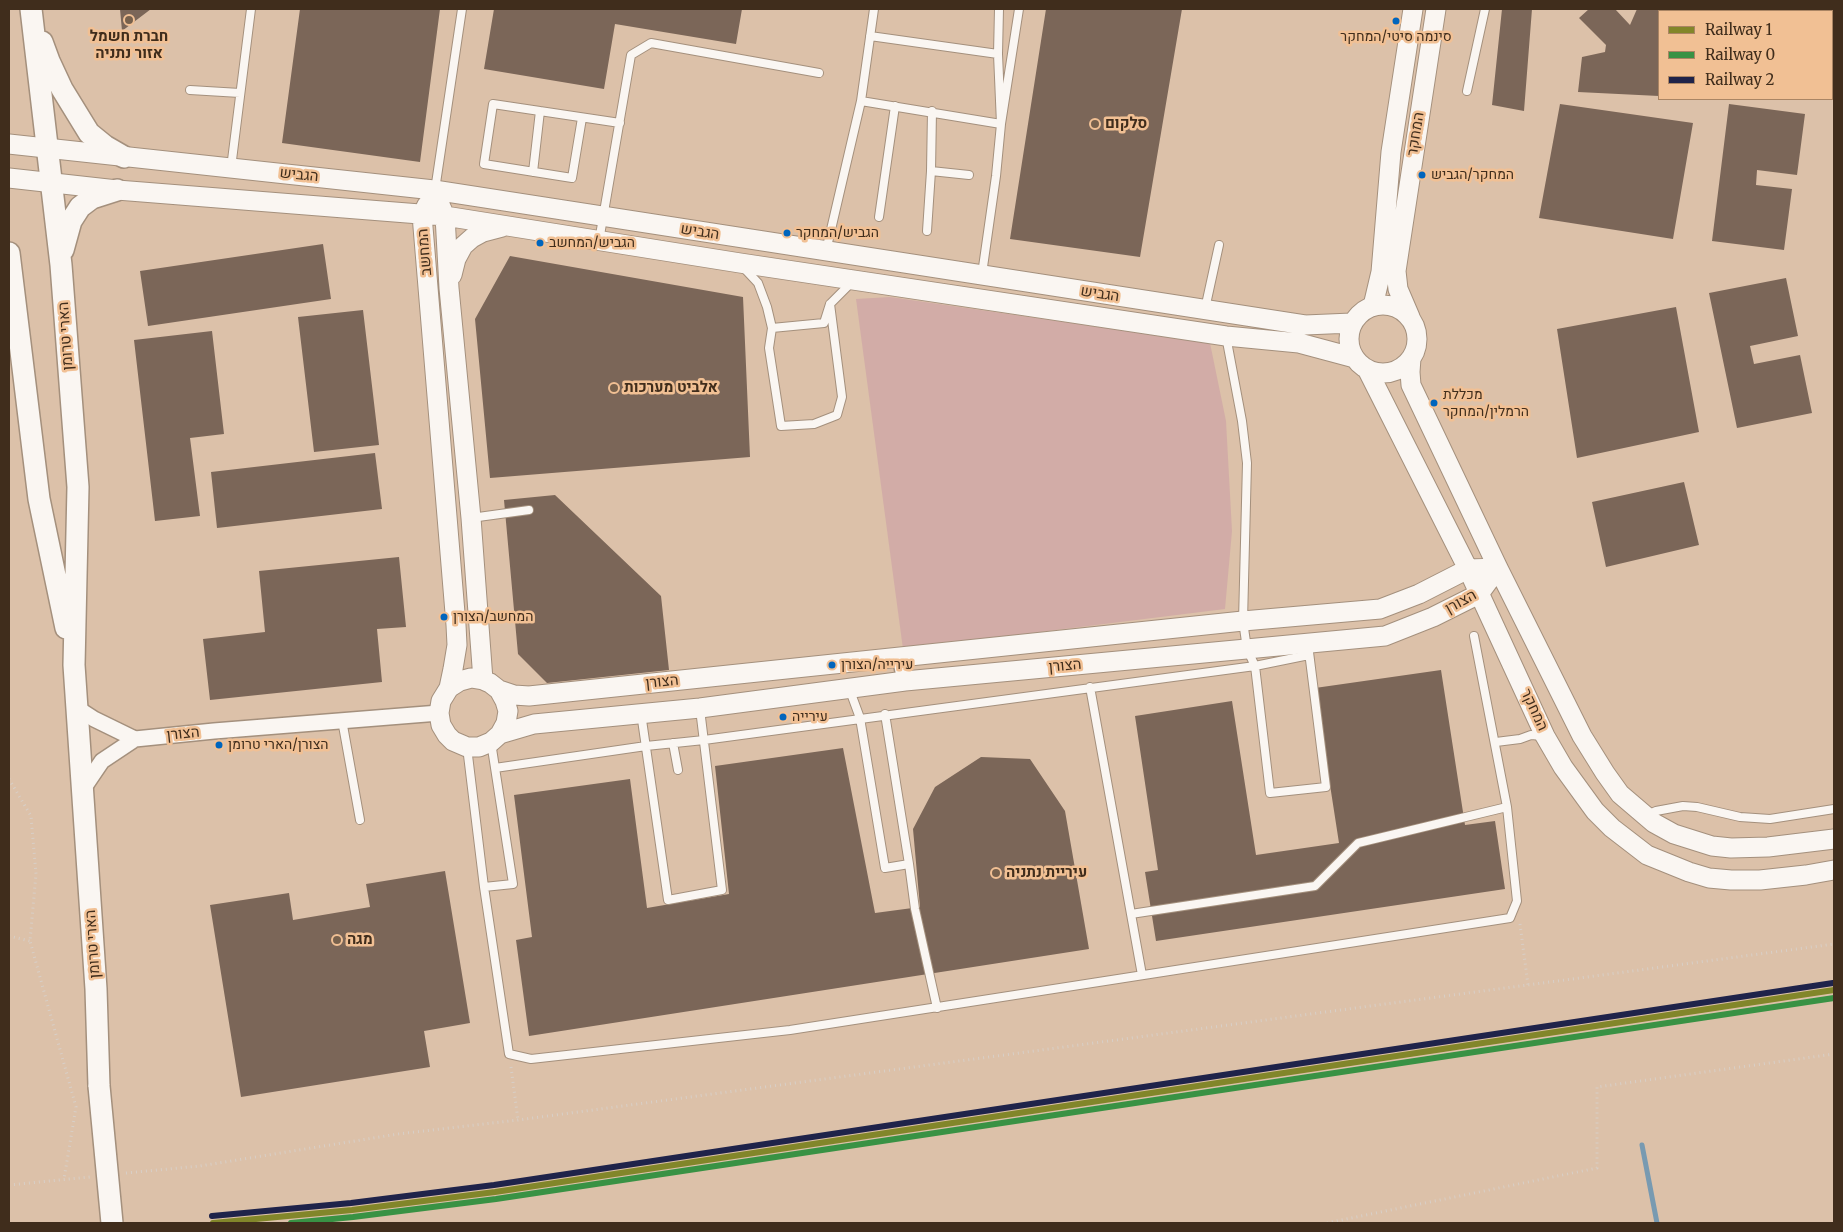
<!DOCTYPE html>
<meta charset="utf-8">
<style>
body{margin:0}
#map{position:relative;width:1843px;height:1232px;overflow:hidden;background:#dcc1a9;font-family:Merriweather,serif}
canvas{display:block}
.frame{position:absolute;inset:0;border:10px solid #402d1c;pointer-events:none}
.legend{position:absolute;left:1658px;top:10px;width:175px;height:90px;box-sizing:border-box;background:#f1c094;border:1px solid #aa8564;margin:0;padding:6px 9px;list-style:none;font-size:15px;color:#402d1c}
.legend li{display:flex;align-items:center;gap:10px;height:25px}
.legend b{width:25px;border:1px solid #aa8564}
</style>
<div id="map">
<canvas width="1843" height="1232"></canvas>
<div class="frame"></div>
<ul class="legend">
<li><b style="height:6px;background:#82862a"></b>Railway 1</li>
<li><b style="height:6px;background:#399244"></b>Railway 0</li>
<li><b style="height:6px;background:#1f234a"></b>Railway 2</li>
</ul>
</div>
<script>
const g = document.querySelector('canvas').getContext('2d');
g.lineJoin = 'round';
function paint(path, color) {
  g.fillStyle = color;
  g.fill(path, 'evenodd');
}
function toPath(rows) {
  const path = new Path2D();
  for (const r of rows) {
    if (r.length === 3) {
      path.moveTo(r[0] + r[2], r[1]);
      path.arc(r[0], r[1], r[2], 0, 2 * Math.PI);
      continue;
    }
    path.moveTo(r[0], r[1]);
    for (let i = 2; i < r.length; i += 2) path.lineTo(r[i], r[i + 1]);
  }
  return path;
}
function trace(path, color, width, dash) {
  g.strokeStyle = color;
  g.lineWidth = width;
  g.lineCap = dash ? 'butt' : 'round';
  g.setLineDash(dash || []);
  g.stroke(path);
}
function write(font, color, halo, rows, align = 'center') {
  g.font = font + ' Merriweather,Heebo,serif';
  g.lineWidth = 5;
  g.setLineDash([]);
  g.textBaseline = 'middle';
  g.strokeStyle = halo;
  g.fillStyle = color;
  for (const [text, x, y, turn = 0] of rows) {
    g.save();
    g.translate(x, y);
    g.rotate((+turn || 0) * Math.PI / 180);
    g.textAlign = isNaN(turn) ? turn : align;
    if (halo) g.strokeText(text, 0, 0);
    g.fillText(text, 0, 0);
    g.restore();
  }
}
paint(toPath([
 [890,297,1210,343,1226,421,1232,531,1225,609,903,649,856,299]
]), '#d2aca7');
trace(toPath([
 [1642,1145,1657,1223]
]), '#789ab1', 5);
paint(toPath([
 [120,9,151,9,122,31],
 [300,9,440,9,420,162,282,143],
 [494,9,742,9,736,44,615,24,604,89,484,69],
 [1046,9,1182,9,1140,257,1010,239],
 [1502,9,1532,9,1524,111,1492,105],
 [1589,9,1615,9,1630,25,1637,9,1659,10,1659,96,1578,92,1582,57,1605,52,1606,45,1579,18],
 [1560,104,1693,123,1673,239,1539,218],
 [1729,104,1805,114,1797,175,1757,170,1756,185,1792,189,1784,250,1712,241],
 [323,244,331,299,148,326,140,271],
 [510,256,743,297,750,457,490,478,475,319],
 [1786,278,1798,336,1750,346,1754,364,1800,355,1812,413,1737,428,1709,293],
 [1676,307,1699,432,1577,458,1557,329],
 [363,310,379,445,314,452,298,317],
 [212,331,224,434,190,438,200,516,155,521,134,340],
 [375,453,382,509,217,528,211,472],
 [1684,482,1699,545,1606,567,1592,502],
 [555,495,661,596,669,670,547,683,518,654,504,500],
 [399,557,406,627,377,629,382,682,210,700,203,639,265,632,259,571],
 [1441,670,1465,825,1495,821,1505,889,1156,941,1145,872,1158,870,1135,716,1232,701,1256,855,1339,843,1315,688],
 [843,748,875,913,920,907,913,829,935,787,981,757,1030,759,1065,811,1089,949,529,1036,516,940,532,937,514,795,630,779,647,908,729,894,715,766],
 [445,871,470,1023,424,1031,430,1067,241,1097,210,905,289,893,293,920,370,907,366,884]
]), '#7b6658');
const service = toPath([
 [870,36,998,54],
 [190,90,240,93],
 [1467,91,1485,9],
 [861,101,1001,124,998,54,999,9],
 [582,118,572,178,484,164,493,104,620,123],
 [231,168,251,9],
 [931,171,969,175],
 [533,172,540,111],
 [435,190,462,9],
 [879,217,895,106],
 [927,231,931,171,932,111],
 [599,241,631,55,651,43,819,73],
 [826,251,861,101,874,9],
 [743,267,758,283,767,307,772,328,824,323,830,304,852,282],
 [982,274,996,176,1001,124,1019,9],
 [1205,309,1219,245],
 [772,328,769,348,781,426,814,424,837,415,842,397,830,304],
 [1226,336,1242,421,1247,463,1243,621,1247,649,1255,666,1270,793,1326,787,1309,652],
 [471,518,529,510],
 [1090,687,1142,975],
 [849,688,860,718,885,868,909,864,885,714],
 [641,713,668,900,722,890,700,709],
 [342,720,360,820],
 [1496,742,1520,739,1531,735,1542,736],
 [673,743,678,770],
 [467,747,484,887,513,884,491,742],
 [495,768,646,746,704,740,1255,666,1309,655],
 [1647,815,1656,811,1683,806,1697,807,1740,817,1770,819,1834,809],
 [909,864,915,909,937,1008],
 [484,887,509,1054,531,1059,790,1030,1510,918,1517,901,1507,807,1474,636],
 [1131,914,1315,886,1358,843,1507,807]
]);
const minor = toPath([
 [900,657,905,681],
 [77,708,94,719,135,739],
 [83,789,102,761,135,739,214,731,439,713]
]);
const tertiary = toPath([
 [9,144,434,190,1305,325,1352,323],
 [9,178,117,190,445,216,740,263,1226,336,1299,343,1355,358],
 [427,205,422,215,456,625,457,645,453,669,449,688,441,701,439,713,441,725,447,735,453,741,467,747,479,747,491,742,500,734,506,723,508,711,505,701,499,690,490,683,483,680,471,678,460,681,449,688],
 [440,205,445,216,449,288,471,518,483,680],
 [452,275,456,259,463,246,472,238,483,232,502,227],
 [1383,339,34],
 [1373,306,1381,272,1391,152,1413,9],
 [1410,317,1398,289,1396,271,1436,9],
 [1411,358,1410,372,1411,385,1498,568,1582,736,1605,773,1620,794,1654,823,1674,834,1712,846,1731,848,1768,847,1834,839],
 [1367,369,1468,569,1545,736,1563,767,1595,811,1612,828,1647,855,1689,872,1709,878,1731,880,1760,880,1806,875,1834,870],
 [499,690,514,695,529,696,1243,621,1380,609,1419,594,1468,569,1498,568],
 [500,734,534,724,700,708,905,681,1385,636,1433,617,1479,594,1498,568]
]);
const secondary = toPath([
 [31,9,61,265,78,487,74,665,96,989,99,1086],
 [42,42,49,61,62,89,89,133,105,146,124,157],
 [63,250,71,221,80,207,92,198,117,190],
 [9,253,39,499,66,628]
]);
trace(service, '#a4907d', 10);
trace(minor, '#a4907d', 18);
trace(tertiary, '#a4907d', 21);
trace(secondary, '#a4907d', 24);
trace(toPath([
 [9,779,31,816,36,874,30,941,76,1107,64,1179],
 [1520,924,1528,985],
 [9,936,30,941],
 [511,1067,518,1120],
 [126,1173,200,1166,398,1134,518,1120,1834,944],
 [9,1185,90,1177],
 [1327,1223,1597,1168,1597,1087,1834,1054]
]), '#d8cfc7', 3, [1, 4]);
trace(service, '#faf6f2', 8);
trace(minor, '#faf6f2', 15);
trace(tertiary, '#faf6f2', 19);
trace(secondary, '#faf6f2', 21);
const secondaryBridge = toPath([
 [99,1086,112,1223]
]);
trace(secondaryBridge, '#a4907d', 24, []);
trace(secondaryBridge, '#faf6f2', 21);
trace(toPath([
 [213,1223,352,1210,495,1192,1834,990]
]), '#82862a', 6);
trace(toPath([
 [291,1223,353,1217,496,1199,1834,998]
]), '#399244', 6);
trace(toPath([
 [212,1216,351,1203,494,1185,1833,983]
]), '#1f234a', 6);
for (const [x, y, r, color] of [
 [129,20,5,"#77614d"],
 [1396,21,4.5,"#0065bd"],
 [1095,124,5,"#77614d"],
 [1422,175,4.5,"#0065bd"],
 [787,233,4.5,"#0065bd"],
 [540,243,4.5,"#0065bd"],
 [614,388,5,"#77614d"],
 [1434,403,4.5,"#0065bd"],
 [444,617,4.5,"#0065bd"],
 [832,665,4.5,"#0065bd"],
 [783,717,4.5,"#0065bd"],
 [219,745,4.5,"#0065bd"],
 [996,873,5,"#77614d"],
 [337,940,5,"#77614d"]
]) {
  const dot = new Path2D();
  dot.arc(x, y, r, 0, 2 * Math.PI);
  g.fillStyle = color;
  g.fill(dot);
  trace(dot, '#f1c094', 2);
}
write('14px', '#402d1c', '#f1c094', [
 ["סינמה סיטי/המחקר",1396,37,"center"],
 ["המחקר/הגביש",1431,175],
 ["הגביש/המחקר",796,233],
 ["הגביש/המחשב",549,243],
 ["מכללת",1443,395],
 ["הרמלין/המחקר",1443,412],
 ["המחשב/הצורן",453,617],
 ["עירייה/הצורן",841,665],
 ["עירייה",792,717],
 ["הצורן/הארי טרומן",228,745]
], 'left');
write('bold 15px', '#402d1c', '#f1c094', [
 ["חברת חשמל",129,37,"center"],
 ["אזור נתניה",129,54,"center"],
 ["סלקום",1105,124],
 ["אלביט מערכות",624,388],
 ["עיריית נתניה",1006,873],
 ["מגה",347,940]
], 'left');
write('15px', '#402d1c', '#f1c094', [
 ["המחקר",1416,134,-81],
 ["הגביש",299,175,6],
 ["הגביש",700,232,9],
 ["המחשב",425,252,-95],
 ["הגביש",1100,294,9],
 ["הארי טרומן",66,336,-94],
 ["הצורן",1461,602,-29],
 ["הצורן",1065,666,-5],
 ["הצורן",662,682,-6],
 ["המחקר",1534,710,65],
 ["הצורן",183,734,-6],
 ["הארי טרומן",93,944,-94]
]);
</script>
